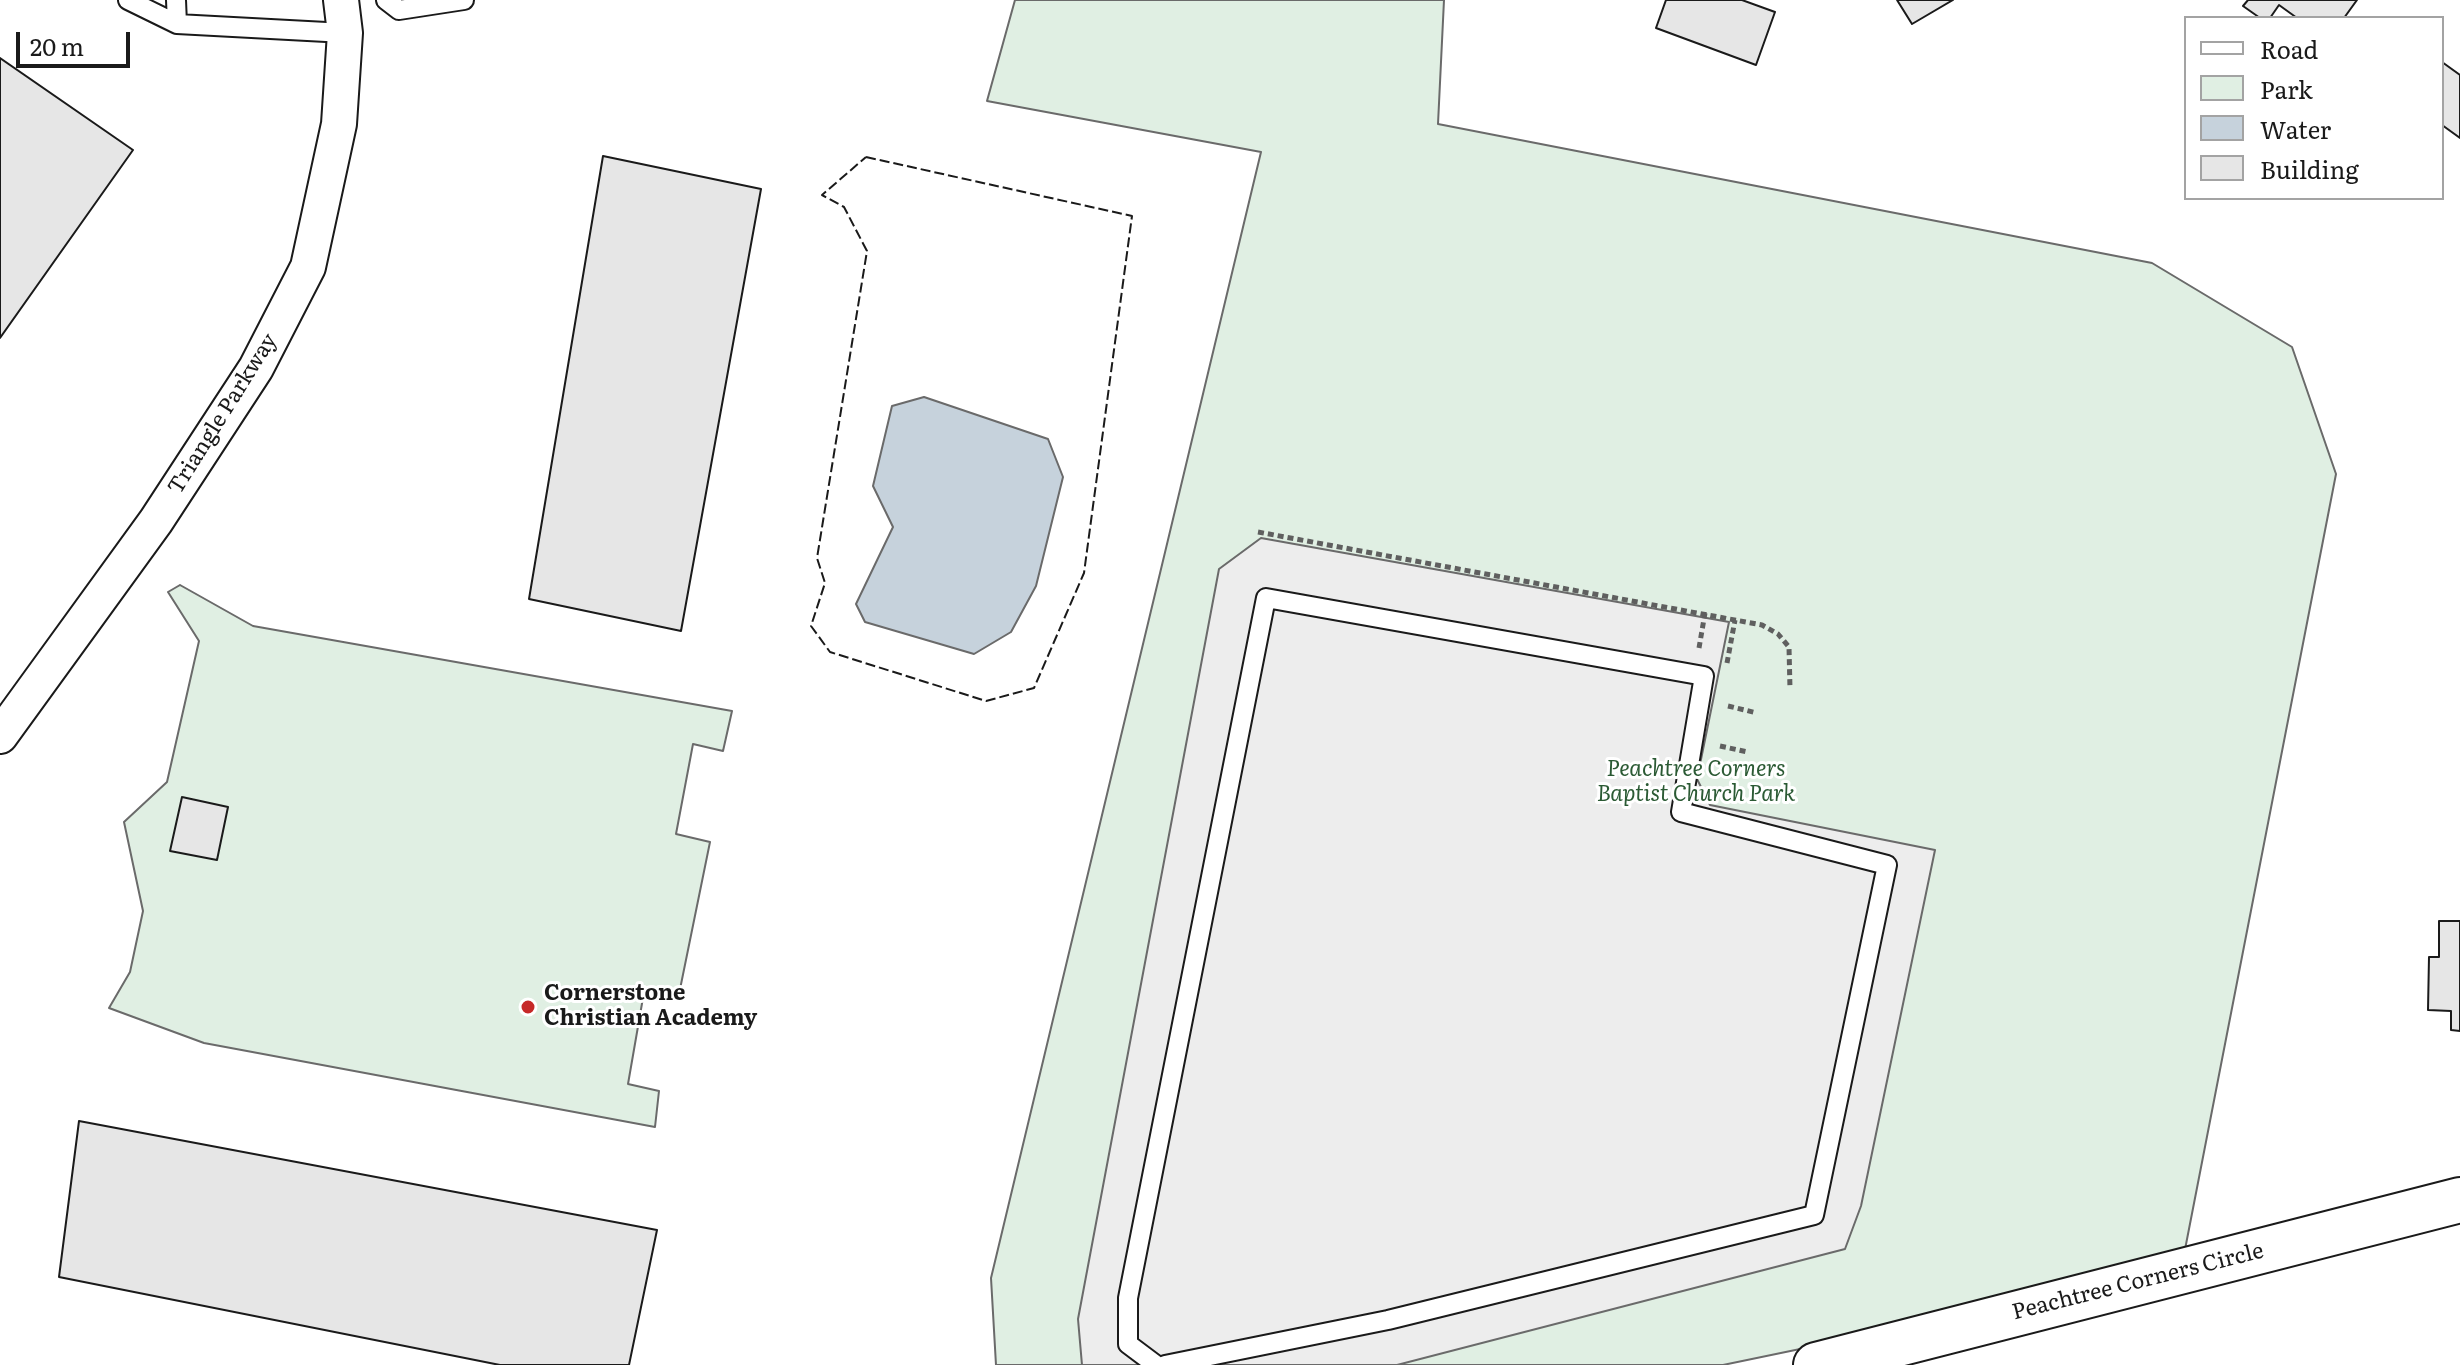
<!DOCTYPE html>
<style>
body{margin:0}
#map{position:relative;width:2460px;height:1365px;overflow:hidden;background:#fff;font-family:Literata,serif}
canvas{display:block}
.legend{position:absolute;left:2184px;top:16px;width:260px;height:184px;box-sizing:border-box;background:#fff;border:2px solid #a3a3a3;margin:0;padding:10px 14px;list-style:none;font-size:24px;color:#1a1a1a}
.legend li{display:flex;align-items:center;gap:16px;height:40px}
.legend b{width:40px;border:2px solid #a3a3a3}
.scale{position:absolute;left:16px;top:32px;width:114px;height:36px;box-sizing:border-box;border:4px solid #1a1a1a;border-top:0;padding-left:10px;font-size:24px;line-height:28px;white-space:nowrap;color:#1a1a1a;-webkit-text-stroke:6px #fff;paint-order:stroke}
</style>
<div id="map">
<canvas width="2460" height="1365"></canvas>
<ul class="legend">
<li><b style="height:10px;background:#fff"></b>Road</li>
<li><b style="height:22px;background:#e0efe3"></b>Park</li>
<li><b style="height:22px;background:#c6d2dc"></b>Water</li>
<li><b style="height:22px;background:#e6e6e6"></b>Building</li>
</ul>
<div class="scale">20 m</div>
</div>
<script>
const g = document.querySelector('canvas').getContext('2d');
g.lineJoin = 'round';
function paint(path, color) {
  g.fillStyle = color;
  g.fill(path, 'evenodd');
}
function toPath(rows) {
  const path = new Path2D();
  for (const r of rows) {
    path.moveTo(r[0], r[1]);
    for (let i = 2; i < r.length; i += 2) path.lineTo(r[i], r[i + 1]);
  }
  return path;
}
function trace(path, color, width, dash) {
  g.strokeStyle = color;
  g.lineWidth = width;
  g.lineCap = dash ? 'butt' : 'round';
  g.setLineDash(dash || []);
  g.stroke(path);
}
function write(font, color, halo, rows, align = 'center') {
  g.font = font + ' Literata,serif';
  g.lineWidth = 6;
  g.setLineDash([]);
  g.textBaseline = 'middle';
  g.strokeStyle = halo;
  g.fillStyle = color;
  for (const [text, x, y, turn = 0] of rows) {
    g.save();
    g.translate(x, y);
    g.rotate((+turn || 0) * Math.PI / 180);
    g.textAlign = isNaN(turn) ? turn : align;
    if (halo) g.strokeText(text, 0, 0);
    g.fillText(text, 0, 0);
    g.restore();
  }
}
const green = toPath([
 [1015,0,1444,0,1438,124,2152,263,2292,347,2336,474,2181,1270,1723,1365,996,1365,991,1278,1261,152,987,101,1015,0],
 [180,585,253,626,732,711,723,751,693,744,676,834,710,842,678,999,644,992,628,1084,659,1091,655,1127,204,1043,109,1008,130,972,143,911,124,822,167,782,199,641,168,592,180,585]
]);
paint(green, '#e0efe3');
trace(green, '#6a6a6a', 2);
const parking = toPath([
 [1261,538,1729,622,1697,779,1710,805,1935,850,1861,1206,1845,1249,1397,1365,1082,1365,1078,1319,1219,569,1261,538]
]);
paint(parking, '#ededed');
trace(parking, '#6a6a6a', 2);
const water = toPath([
 [924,397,1048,439,1063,477,1036,586,1011,632,974,654,865,622,856,604,893,527,873,486,892,406,924,397]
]);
paint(water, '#c6d2dc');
trace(water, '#6a6a6a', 2);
const building = toPath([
 [1666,0,1742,0,1775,12,1756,65,1656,28,1666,0],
 [1897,0,1953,0,1912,24,1897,0],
 [2248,0,2357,0,2344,18,2297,18,2279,5,2270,18,2260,18,2243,6,2248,0],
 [0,58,133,150,0,338,0,58],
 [2442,62,2460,75,2460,138,2442,125,2442,62],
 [603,156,761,189,681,631,529,599,603,156],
 [182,797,228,807,217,860,170,851,182,797],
 [2439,921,2460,921,2460,1031,2451,1030,2451,1011,2428,1010,2429,957,2439,957,2439,921],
 [79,1121,657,1230,629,1365,500,1365,59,1277,79,1121]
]);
paint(building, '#e6e6e6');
trace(building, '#1a1a1a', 2);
const service = toPath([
 [128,0,177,24,345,33],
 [176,0,177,24],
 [386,0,399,10,464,0],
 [1156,1365,1128,1344,1128,1298,1266,598,1704,676,1681,812,1887,865,1814,1215,1388,1320,1165,1365]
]);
const minor = toPath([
 [0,736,156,521,256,368,308,267,339,124,345,33,341,0]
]);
const tertiary = toPath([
 [1816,1365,2460,1200]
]);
trace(service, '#1a1a1a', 22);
trace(minor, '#1a1a1a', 38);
trace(tertiary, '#1a1a1a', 48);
trace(toPath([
 [1258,532,1762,625,1778,634,1789,647,1790,689],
 [1699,648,1705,613],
 [1727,663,1735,620],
 [1728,706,1757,713],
 [1720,746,1748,752]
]), '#5f5f5f', 5, [6, 4]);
trace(service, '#fff', 18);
trace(minor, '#fff', 34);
trace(tertiary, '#fff', 44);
trace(toPath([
 [866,157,1132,216,1084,573,1034,688,986,701,830,652,811,626,825,583,817,558,867,251,844,207,822,195,866,157]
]), '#1a1a1a', 2, [10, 4]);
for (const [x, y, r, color] of [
 [528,1007,8,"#c62828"]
]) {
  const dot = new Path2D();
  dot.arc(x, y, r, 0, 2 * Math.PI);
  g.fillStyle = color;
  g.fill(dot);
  trace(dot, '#fff', 3);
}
write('22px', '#1a1a1a', '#fff', [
 ["Triangle Parkway",223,414,-58],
 ["Peachtree Corners Circle",2138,1282,-14]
]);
write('italic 22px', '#2b5a34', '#fff', [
 ["Peachtree Corners",1696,770],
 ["Baptist Church Park",1696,795]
]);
write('bold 22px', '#1a1a1a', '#fff', [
 ["Cornerstone",544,994],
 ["Christian Academy",544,1019]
], 'left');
</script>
